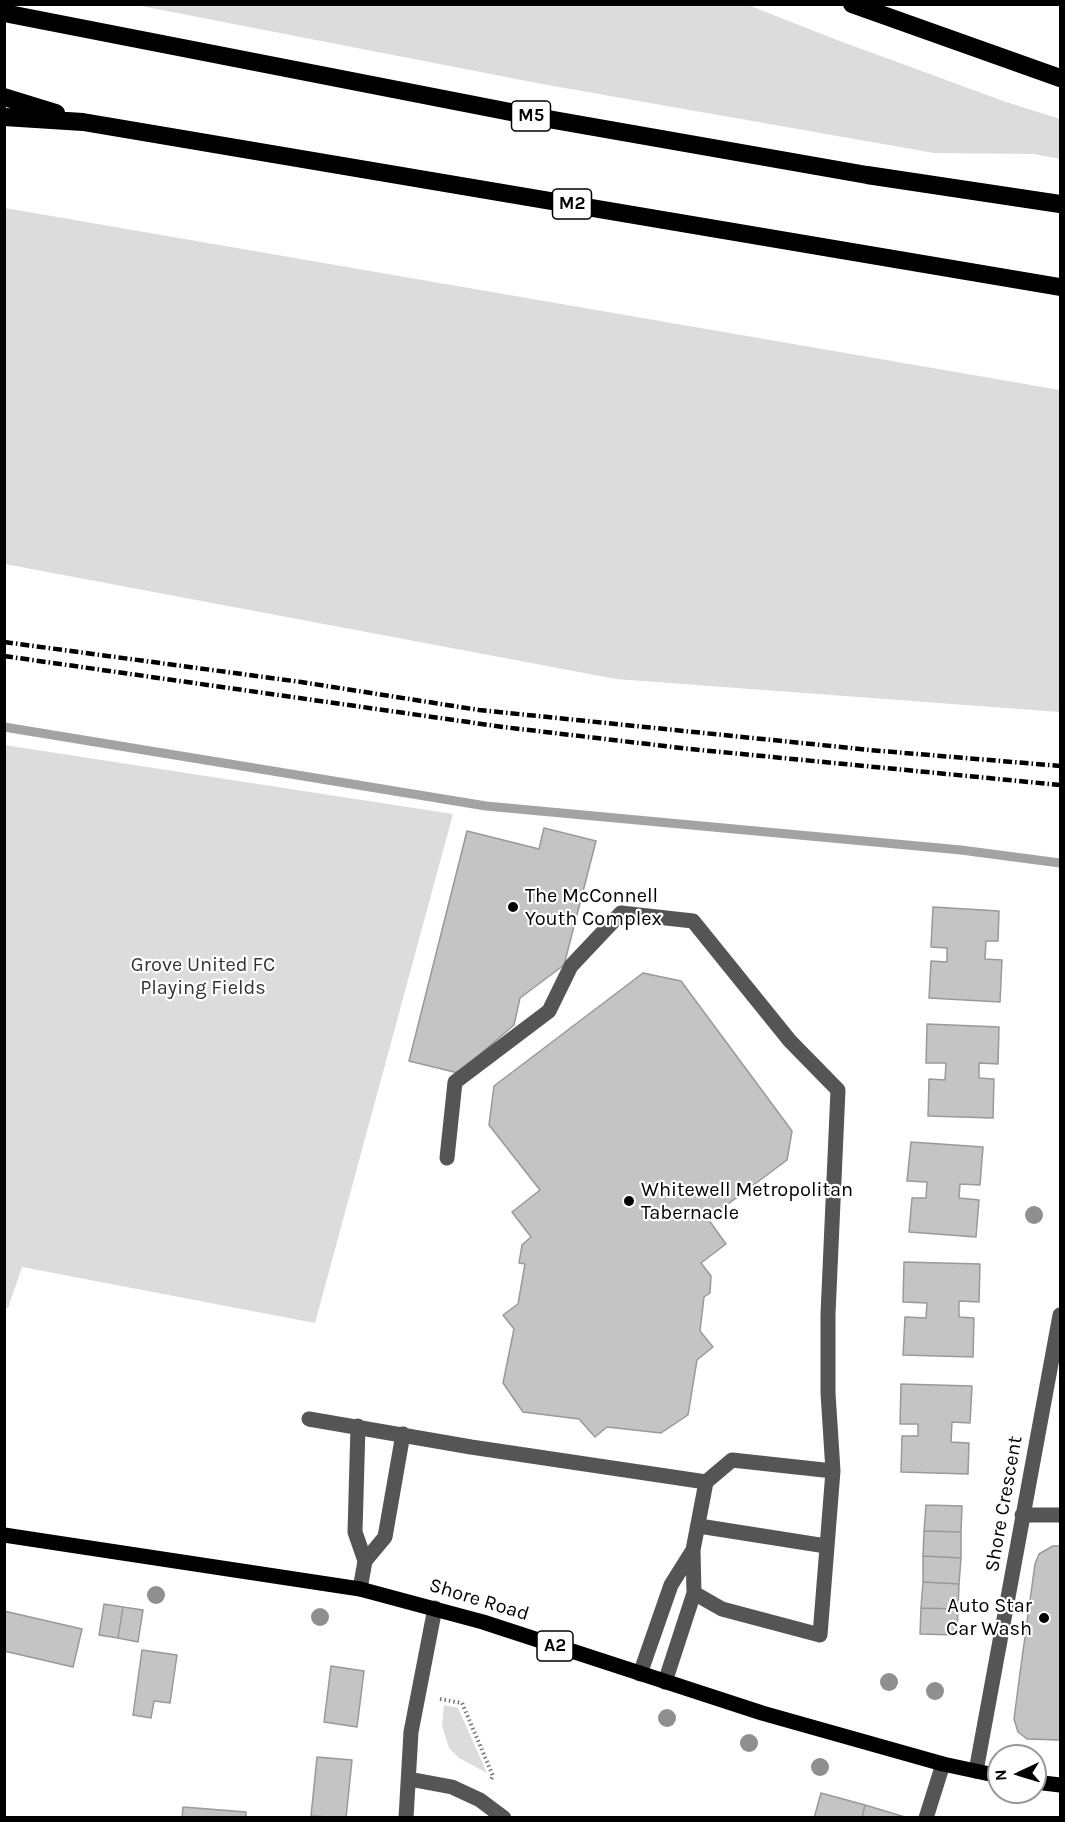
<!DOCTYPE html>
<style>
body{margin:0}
#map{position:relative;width:1065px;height:1822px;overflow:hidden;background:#fff;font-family:Karla,sans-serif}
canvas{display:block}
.frame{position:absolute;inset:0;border:6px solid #000;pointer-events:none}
.north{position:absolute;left:987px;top:1744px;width:60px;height:60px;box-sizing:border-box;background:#fff;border:2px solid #999;border-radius:50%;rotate:266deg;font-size:16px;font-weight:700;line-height:24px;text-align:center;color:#000}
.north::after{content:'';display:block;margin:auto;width:21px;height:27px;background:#000;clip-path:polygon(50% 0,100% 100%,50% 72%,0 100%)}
</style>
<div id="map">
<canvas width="1065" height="1822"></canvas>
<div class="frame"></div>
<div class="north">N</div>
</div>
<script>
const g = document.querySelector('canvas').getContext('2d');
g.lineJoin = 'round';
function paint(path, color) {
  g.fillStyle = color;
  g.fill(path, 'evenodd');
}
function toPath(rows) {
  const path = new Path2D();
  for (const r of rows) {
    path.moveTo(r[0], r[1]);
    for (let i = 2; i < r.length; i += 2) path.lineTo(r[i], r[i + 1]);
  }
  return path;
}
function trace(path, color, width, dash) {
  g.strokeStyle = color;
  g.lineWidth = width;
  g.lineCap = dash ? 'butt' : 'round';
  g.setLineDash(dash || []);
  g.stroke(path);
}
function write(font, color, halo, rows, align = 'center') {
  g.font = font + ' Karla,sans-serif';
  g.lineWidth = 4.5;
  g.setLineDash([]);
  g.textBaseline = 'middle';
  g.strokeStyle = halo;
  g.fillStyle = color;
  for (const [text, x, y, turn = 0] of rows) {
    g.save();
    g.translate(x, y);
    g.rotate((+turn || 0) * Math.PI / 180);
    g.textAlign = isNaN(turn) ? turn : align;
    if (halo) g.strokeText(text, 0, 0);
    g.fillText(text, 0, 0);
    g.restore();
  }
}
paint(toPath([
 [136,5,748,5,837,40,1006,102,1060,119,1060,159,1034,154,934,153,542,84],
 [5,208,1060,390,1060,712,616,679,5,564],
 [4,745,453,814,315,1323,22,1267,8,1308,5,1307],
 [444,1705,458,1708,487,1773,459,1758,449,1748,442,1726]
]), '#dcdcdc');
trace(toPath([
 [4,727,486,806,961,850,1060,863]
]), '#a3a3a3', 9);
const building = toPath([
 [544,828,596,841,564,965,520,998,514,1025,458,1073,409,1061,467,831,539,849,544,828],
 [933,907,999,911,998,941,986,941,985,959,1002,960,1000,1002,929,998,931,961,947,962,947,948,931,947,933,907],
 [643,973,681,981,792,1131,787,1160,708,1219,726,1244,701,1263,711,1276,710,1293,704,1297,700,1331,713,1347,697,1360,688,1415,661,1433,607,1427,595,1437,579,1419,523,1412,503,1383,514,1329,503,1315,518,1304,525,1264,519,1263,522,1245,531,1237,512,1212,540,1190,489,1125,494,1086,643,973],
 [927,1024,999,1027,998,1064,979,1063,979,1078,994,1079,993,1118,928,1116,929,1079,945,1080,946,1063,926,1063,927,1024],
 [911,1142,983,1147,980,1185,960,1184,959,1198,979,1200,976,1237,909,1232,912,1198,926,1198,927,1182,907,1181,911,1142],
 [904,1262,980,1264,979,1302,959,1301,959,1317,974,1318,973,1357,903,1355,905,1317,926,1318,927,1303,903,1302,904,1262],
 [901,1384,972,1386,970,1423,952,1422,951,1442,969,1443,968,1474,901,1472,902,1436,918,1436,918,1424,900,1424,901,1384],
 [926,1505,962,1506,961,1532,924,1531,926,1505],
 [924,1531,961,1532,961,1558,923,1556,924,1531],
 [1053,1546,1060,1546,1060,1740,1027,1739,1018,1732,1014,1719,1020,1673,1035,1564,1039,1554,1053,1546],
 [923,1556,961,1558,959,1584,923,1582,923,1556],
 [923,1582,959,1584,958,1609,921,1608,923,1582],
 [104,1604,123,1607,118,1638,99,1635,104,1604],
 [123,1607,143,1610,138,1642,118,1638,123,1607],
 [921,1608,958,1609,957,1635,920,1634,921,1608],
 [4,1611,82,1629,73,1667,4,1651,4,1611],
 [142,1650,177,1655,170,1703,154,1701,151,1718,133,1715,142,1650],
 [331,1666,364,1671,357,1727,324,1722,331,1666],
 [317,1757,352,1760,346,1818,311,1816,317,1757],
 [821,1793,865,1805,862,1818,814,1818,821,1793],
 [865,1805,905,1817,904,1818,862,1818,865,1805],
 [183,1807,246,1812,246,1818,182,1818,183,1807]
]);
paint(building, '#c4c4c4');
trace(building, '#999', 1.5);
trace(toPath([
 [440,1699,462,1703,493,1776,490,1781]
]), '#777', 4, [1.5, 3]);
trace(toPath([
 [447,1158,455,1082,549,1011,571,966,621,913,693,921,790,1041,838,1090,828,1314,828,1393,833,1471,820,1635,722,1609,694,1593],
 [309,1419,471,1447,706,1482],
 [358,1426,355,1532,365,1561,360,1589],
 [1022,1515,1060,1515],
 [699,1526,826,1546],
 [365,1561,385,1537,403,1434],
 [640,1674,671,1585,693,1550],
 [665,1682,694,1593,693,1550,706,1482,732,1460,833,1471],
 [976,1771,1060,1315],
 [409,1779,452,1787,480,1800,504,1818],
 [406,1818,411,1732,435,1608],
 [926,1818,943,1764]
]), '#555', 15);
trace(toPath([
 [4,1535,360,1589,483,1622,762,1713,943,1764,999,1776],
 [1035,1782,1060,1785]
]), '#000', 15);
trace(toPath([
 [852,4,1060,78],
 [4,13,531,116,867,175,1060,204],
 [4,97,56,113],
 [4,117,83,122,1060,287]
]), '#000', 18);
trace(toPath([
 [4,642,301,682,479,710,870,750,1060,766],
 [4,656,503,727,690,749,1060,785]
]), '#000', 4.5, [9, 3, 1.5, 3]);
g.fillStyle = '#8f8f8f';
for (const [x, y] of [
 [1034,1215],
 [156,1595],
 [320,1617],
 [889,1682],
 [935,1691],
 [667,1718],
 [749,1743],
 [820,1767]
]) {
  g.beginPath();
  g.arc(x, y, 9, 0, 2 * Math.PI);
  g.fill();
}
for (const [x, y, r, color] of [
 [513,907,6,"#000"],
 [629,1201,6,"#000"],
 [1044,1618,6,"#000"]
]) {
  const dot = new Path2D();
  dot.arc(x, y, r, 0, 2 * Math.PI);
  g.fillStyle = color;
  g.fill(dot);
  trace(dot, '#fff', 2);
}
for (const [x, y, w] of [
 [531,116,39],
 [572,204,39],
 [555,1646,36]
]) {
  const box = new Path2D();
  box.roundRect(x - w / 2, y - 15, w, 30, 4.5);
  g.fillStyle = '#fff';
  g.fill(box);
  trace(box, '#000', 1.5);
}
write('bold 18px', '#000', null, [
 ["M5",531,116],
 ["M2",572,204],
 ["A2",555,1646]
]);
write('20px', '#000', '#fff', [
 ["The McConnell",525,896],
 ["Youth Complex",525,919],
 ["Whitewell Metropolitan",641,1190],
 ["Tabernacle",641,1213],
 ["Auto Star",1032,1606,"right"],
 ["Car Wash",1032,1629,"right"]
], 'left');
write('20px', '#333', '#fff', [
 ["Grove United FC",203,965],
 ["Playing Fields",203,988]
]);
write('20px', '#000', '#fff', [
 ["Shore Crescent",1004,1504,-80],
 ["Shore Road",479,1600,17]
]);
</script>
